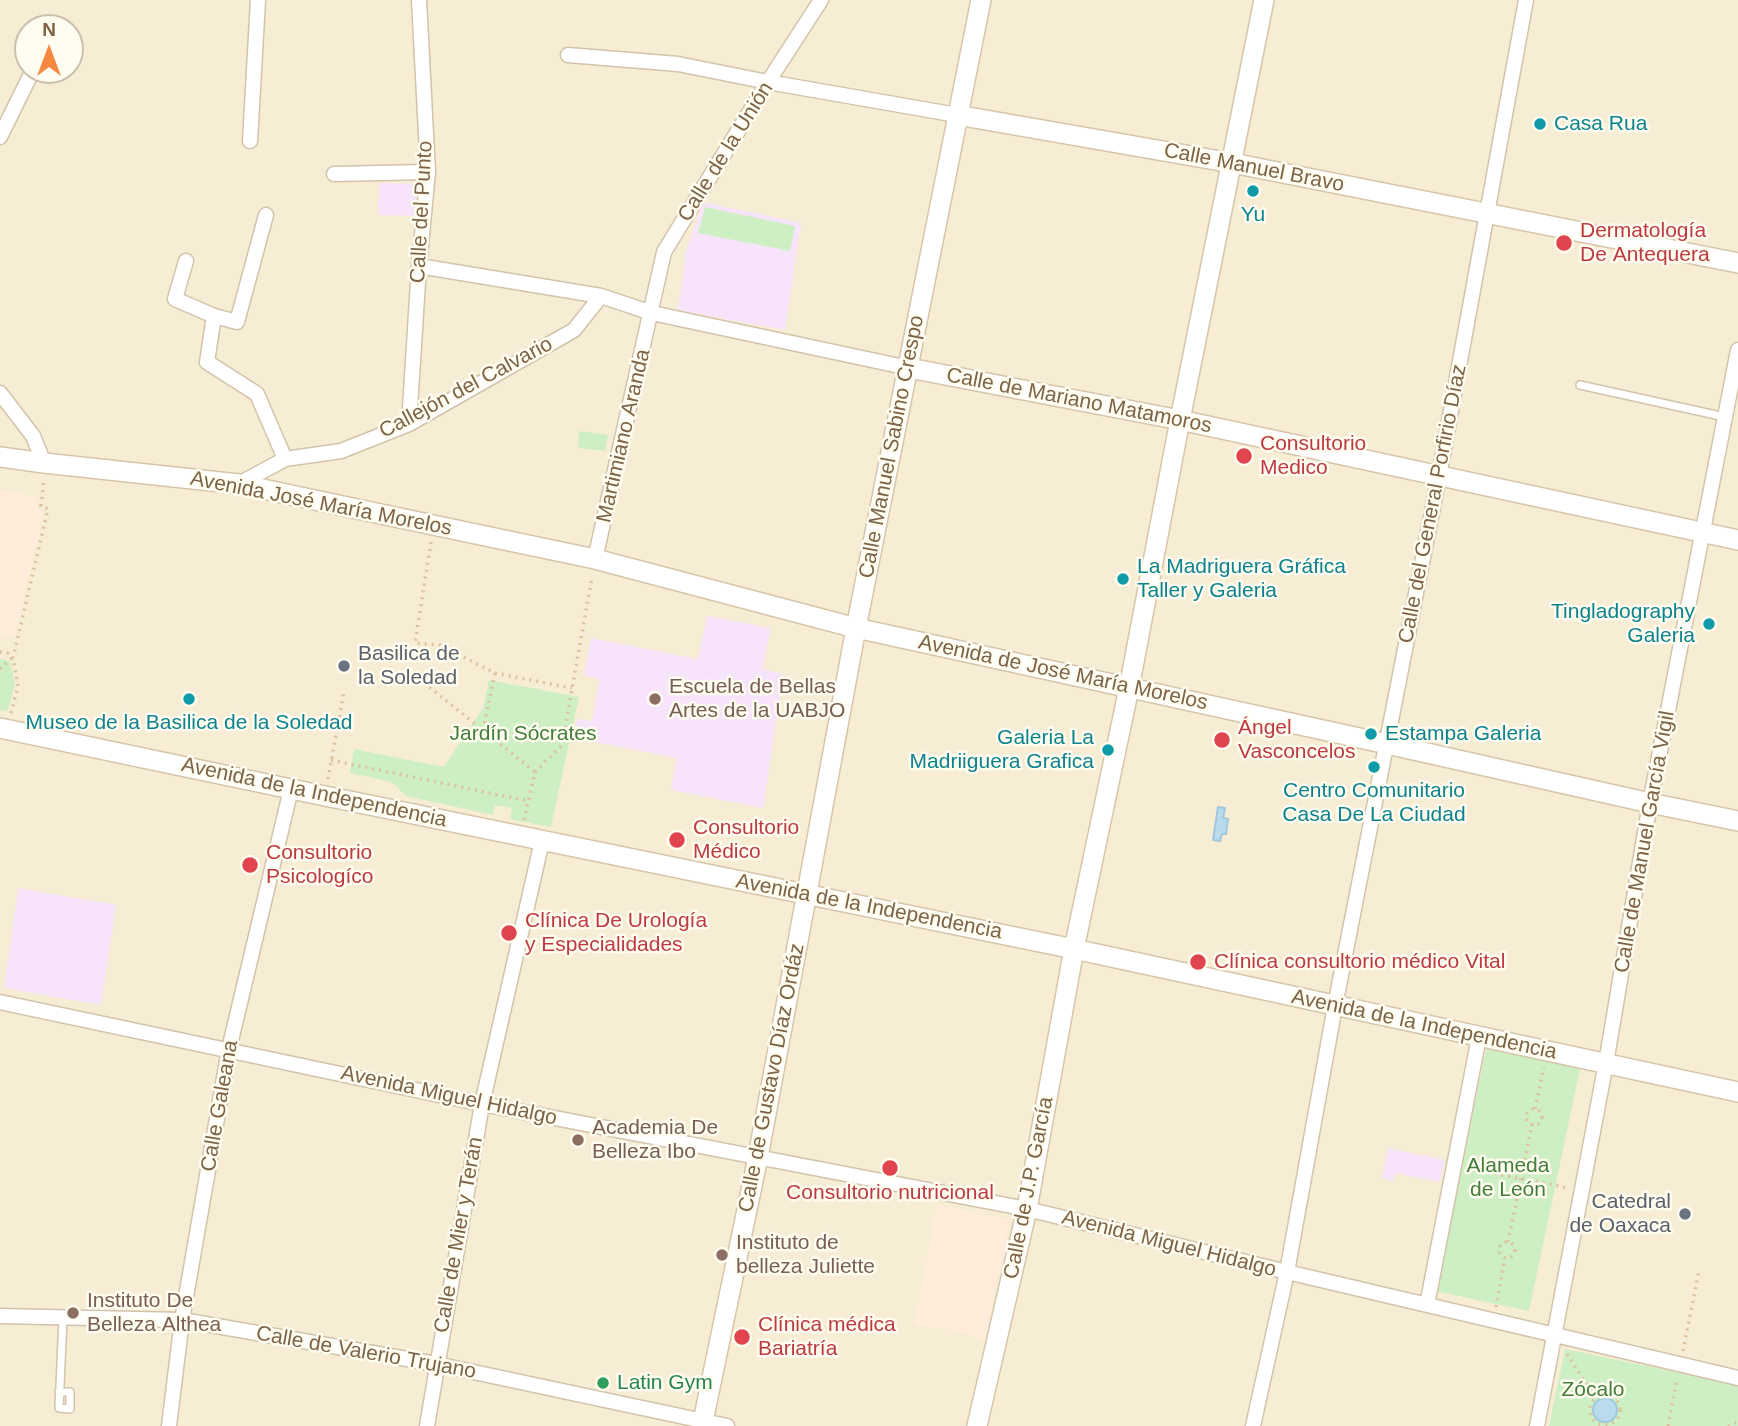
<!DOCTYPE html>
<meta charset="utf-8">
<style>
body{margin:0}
#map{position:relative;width:1738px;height:1426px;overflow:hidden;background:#fffae8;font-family:Arial,sans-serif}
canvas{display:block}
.north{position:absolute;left:14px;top:14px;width:70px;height:70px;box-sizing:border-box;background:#fffcf0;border:2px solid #cbbfad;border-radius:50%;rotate:0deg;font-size:19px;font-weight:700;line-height:28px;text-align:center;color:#7d6448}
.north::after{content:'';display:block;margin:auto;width:24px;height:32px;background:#f58840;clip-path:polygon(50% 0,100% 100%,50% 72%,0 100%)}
</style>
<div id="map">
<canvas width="1738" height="1426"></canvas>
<div class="north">N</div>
</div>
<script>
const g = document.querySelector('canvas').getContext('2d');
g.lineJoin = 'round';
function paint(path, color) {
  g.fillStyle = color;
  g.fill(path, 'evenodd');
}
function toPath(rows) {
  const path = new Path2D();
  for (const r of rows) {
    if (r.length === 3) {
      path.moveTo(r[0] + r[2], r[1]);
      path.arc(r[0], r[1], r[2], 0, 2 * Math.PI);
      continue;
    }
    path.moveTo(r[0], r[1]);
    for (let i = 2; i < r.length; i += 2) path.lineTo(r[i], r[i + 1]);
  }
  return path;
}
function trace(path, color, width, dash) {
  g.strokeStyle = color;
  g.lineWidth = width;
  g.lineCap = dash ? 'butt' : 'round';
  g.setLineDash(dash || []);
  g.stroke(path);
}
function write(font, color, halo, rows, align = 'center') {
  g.font = font + ' Arial,sans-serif';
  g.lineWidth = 5;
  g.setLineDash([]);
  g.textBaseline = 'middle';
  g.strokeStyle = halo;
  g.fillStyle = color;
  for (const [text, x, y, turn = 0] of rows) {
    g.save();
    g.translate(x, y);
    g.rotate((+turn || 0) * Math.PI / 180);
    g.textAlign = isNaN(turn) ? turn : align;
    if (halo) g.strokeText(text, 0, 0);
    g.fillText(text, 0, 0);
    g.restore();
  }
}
paint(toPath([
 [0,0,1738,0,1738,1426,0,1426],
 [28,28,70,28,70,70,28,70]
]), '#f7edd5');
paint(toPath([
 [0,490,39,498,37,508,44,511,14,635,1,633,0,637],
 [937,1205,1010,1220,984,1341,958,1331,915,1324]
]), '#ffecdb');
paint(toPath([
 [379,183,417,184,416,216,378,215],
 [703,202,801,223,785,330,678,310,686,252],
 [707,616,771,628,762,669,783,674,763,808,671,790,677,758,573,738,577,719,592,721,600,679,584,676,591,638,698,659],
 [18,888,116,905,101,1005,4,988],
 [1388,1148,1445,1160,1440,1182,1395,1173,1393,1181,1382,1178]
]), '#f7e4fb');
paint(toPath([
 [705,207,795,226,790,251,698,233],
 [579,431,608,435,605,451,578,448],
 [0,659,10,661,15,683,8,711,0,710],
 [489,680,579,697,551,827,510,819,512,808,495,805,493,815,406,796,392,782,350,773,354,749,444,767,483,708],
 [1487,1045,1581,1064,1529,1311,1435,1291],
 [1565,1349,1738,1385,1738,1426,1549,1426]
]), '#ceefc4');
const water = toPath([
 [1218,807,1225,808,1223,818,1228,819,1226,834,1222,834,1220,841,1213,840,1218,807],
 [1605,1410,12]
]);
paint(water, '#b9dbeb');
trace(water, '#9ec9de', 2);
const lane = toPath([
 [1580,385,1725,417],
 [59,1392,70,1392,70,1409,59,1408,63,1318]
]);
const street = toPath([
 [568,55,678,64,768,82,957,115],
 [0,137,30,76],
 [250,141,258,0],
 [334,174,428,172],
 [186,261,175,299,214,316,237,322,266,215],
 [419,266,601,296,652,313,909,368],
 [214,316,207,362,257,394,285,459],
 [0,393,33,436,44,463],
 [409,424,419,266,428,172,419,0],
 [239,484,285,459,341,451,409,424,574,330,601,296],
 [595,559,664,252,768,82,821,0],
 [0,1002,482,1104,1027,1209,1287,1272,1738,1378],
 [1427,1305,1479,1037],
 [0,1316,182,1320,436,1364,727,1426],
 [169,1426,182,1320,229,1049,291,789],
 [427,1426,482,1104,542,841],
 [1253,1426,1287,1272,1335,1006,1439,476,1526,0],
 [1537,1426,1606,1063,1650,803,1738,350]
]);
const secondary = toPath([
 [957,115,1232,163,1738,263],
 [909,368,1180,420,1738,540],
 [0,457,44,463,239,484,433,525,595,559,856,628,1387,744,1650,803,1738,821],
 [0,728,291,789,1074,949,1738,1092],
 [702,1426,758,1157,856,628,981,0],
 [977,1426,1027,1209,1074,949,1129,688,1180,420,1264,0]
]);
trace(lane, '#d3c3ab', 10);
trace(street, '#d3c3ab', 17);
trace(secondary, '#d7c5a9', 22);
trace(toPath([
 [431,542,415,643,440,645,495,673,572,688],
 [0,652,13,654],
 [0,669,13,657],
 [413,674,535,772],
 [11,713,18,686,13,658,48,509,41,506,44,479],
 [483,730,495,673],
 [331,760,528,801],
 [328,779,344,691],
 [524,820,535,772,562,745,592,577],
 [1535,1109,1544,1067],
 [1534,1117,8],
 [1467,1168,1569,1188],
 [1597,1193,1635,1201],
 [1508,1242,1532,1124],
 [1507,1250,8],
 [1496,1307,1505,1258],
 [1683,1351,1699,1271],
 [1567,1354,1596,1399],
 [1605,1410,15],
 [1668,1426,1677,1379],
 [1728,1426,1738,1422]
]), '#ddc29e', 3.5, [2, 5]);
trace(lane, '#fff', 7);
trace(street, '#fff', 14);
trace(secondary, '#fff', 19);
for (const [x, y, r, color] of [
 [1540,124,7,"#0f9aa8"],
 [1253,191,7,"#0f9aa8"],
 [1564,243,9,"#e0444e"],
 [1244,456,9,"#e0444e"],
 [1123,579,7,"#0f9aa8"],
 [1709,624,7,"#0f9aa8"],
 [344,666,7,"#6b7280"],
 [189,699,7,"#0f9aa8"],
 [655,699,7,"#8d6e63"],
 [1371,734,7,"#0f9aa8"],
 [1222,740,9,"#e0444e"],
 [1108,750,7,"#0f9aa8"],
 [1374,767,7,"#0f9aa8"],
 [677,840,9,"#e0444e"],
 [250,865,9,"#e0444e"],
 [509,933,9,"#e0444e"],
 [1198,962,9,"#e0444e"],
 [578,1140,7,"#8d6e63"],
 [890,1168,9,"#e0444e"],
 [1685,1214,7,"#6b7280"],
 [722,1255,7,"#8d6e63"],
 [73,1313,7,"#8d6e63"],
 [742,1337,9,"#e0444e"],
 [603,1383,7,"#2e9e5b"]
]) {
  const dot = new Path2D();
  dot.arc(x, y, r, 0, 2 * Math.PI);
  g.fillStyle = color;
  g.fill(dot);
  trace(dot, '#fffcf0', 2.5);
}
write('21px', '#0d838f', '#fffcf0', [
 ["Casa Rua",1554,124],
 ["Yu",1253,215,"center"],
 ["La Madriguera Gráfica",1137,567],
 ["Taller y Galeria",1137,591],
 ["Tingladography",1695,612,"right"],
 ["Galeria",1695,636,"right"],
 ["Museo de la Basilica de la Soledad",189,723,"center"],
 ["Estampa Galeria",1385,734],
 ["Galeria La",1094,738,"right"],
 ["Madriiguera Grafica",1094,762,"right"],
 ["Centro Comunitario",1374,791,"center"],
 ["Casa De La Ciudad",1374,815,"center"]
], 'left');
write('21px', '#7d6448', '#fffcf0', [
 ["Calle de la Unión",726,152,-58],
 ["Calle Manuel Bravo",1254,168,11],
 ["Calle del Punto",422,212,-87],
 ["Callejón del Calvario",466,388,-28],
 ["Calle de Mariano Matamoros",1079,401,11],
 ["Martimiano Aranda",624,436,-77],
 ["Calle Manuel Sabino Crespo",892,447,-79],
 ["Avenida José María Morelos",321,504,11],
 ["Calle del General Porfirio Díaz",1433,504,-79],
 ["Avenida de José María Morelos",1063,673,12],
 ["Avenida de la Independencia",314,793,12],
 ["Calle de Manuel García Vigil",1645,842,-80],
 ["Avenida de la Independencia",869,907,11],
 ["Avenida de la Independencia",1424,1025,12],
 ["Calle de Gustavo Díaz Ordáz",772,1078,-79],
 ["Avenida Miguel Hidalgo",449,1096,12],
 ["Calle Galeana",220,1106,-80],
 ["Calle de J.P. García",1029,1188,-79],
 ["Calle de Mier y Terán",459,1235,-80],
 ["Avenida Miguel Hidalgo",1169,1244,14],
 ["Calle de Valerio Trujano",366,1353,10]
]);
write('21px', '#be3a42', '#fffcf0', [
 ["Dermatología",1580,231],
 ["De Antequera",1580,255],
 ["Consultorio",1260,444],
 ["Medico",1260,468],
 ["Ángel",1238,728],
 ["Vasconcelos",1238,752],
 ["Consultorio",693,828],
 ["Médico",693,852],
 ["Consultorio",266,853],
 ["Psicologíco",266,877],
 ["Clínica De Urología",525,921],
 ["y Especialidades",525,945],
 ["Clínica consultorio médico Vital",1214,962],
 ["Consultorio nutricional",890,1193,"center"],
 ["Clínica médica",758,1325],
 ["Bariatría",758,1349]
], 'left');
write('21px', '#5b616d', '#fffcf0', [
 ["Basilica de",358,654],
 ["la Soledad",358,678],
 ["Catedral",1671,1202,"right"],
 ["de Oaxaca",1671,1226,"right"]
], 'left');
write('21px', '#785e54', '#fffcf0', [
 ["Escuela de Bellas",669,687],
 ["Artes de la UABJO",669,711],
 ["Academia De",592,1128],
 ["Belleza Ibo",592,1152],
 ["Instituto de",736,1243],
 ["belleza Juliette",736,1267],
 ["Instituto De",87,1301],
 ["Belleza Althea",87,1325]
], 'left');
write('21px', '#437e3c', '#fffcf0', [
 ["Jardín Sócrates",523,734],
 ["Alameda",1508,1166],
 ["de León",1508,1190],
 ["Zócalo",1593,1390]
]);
write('21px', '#27864d', '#fffcf0', [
 ["Latin Gym",617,1383]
], 'left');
</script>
